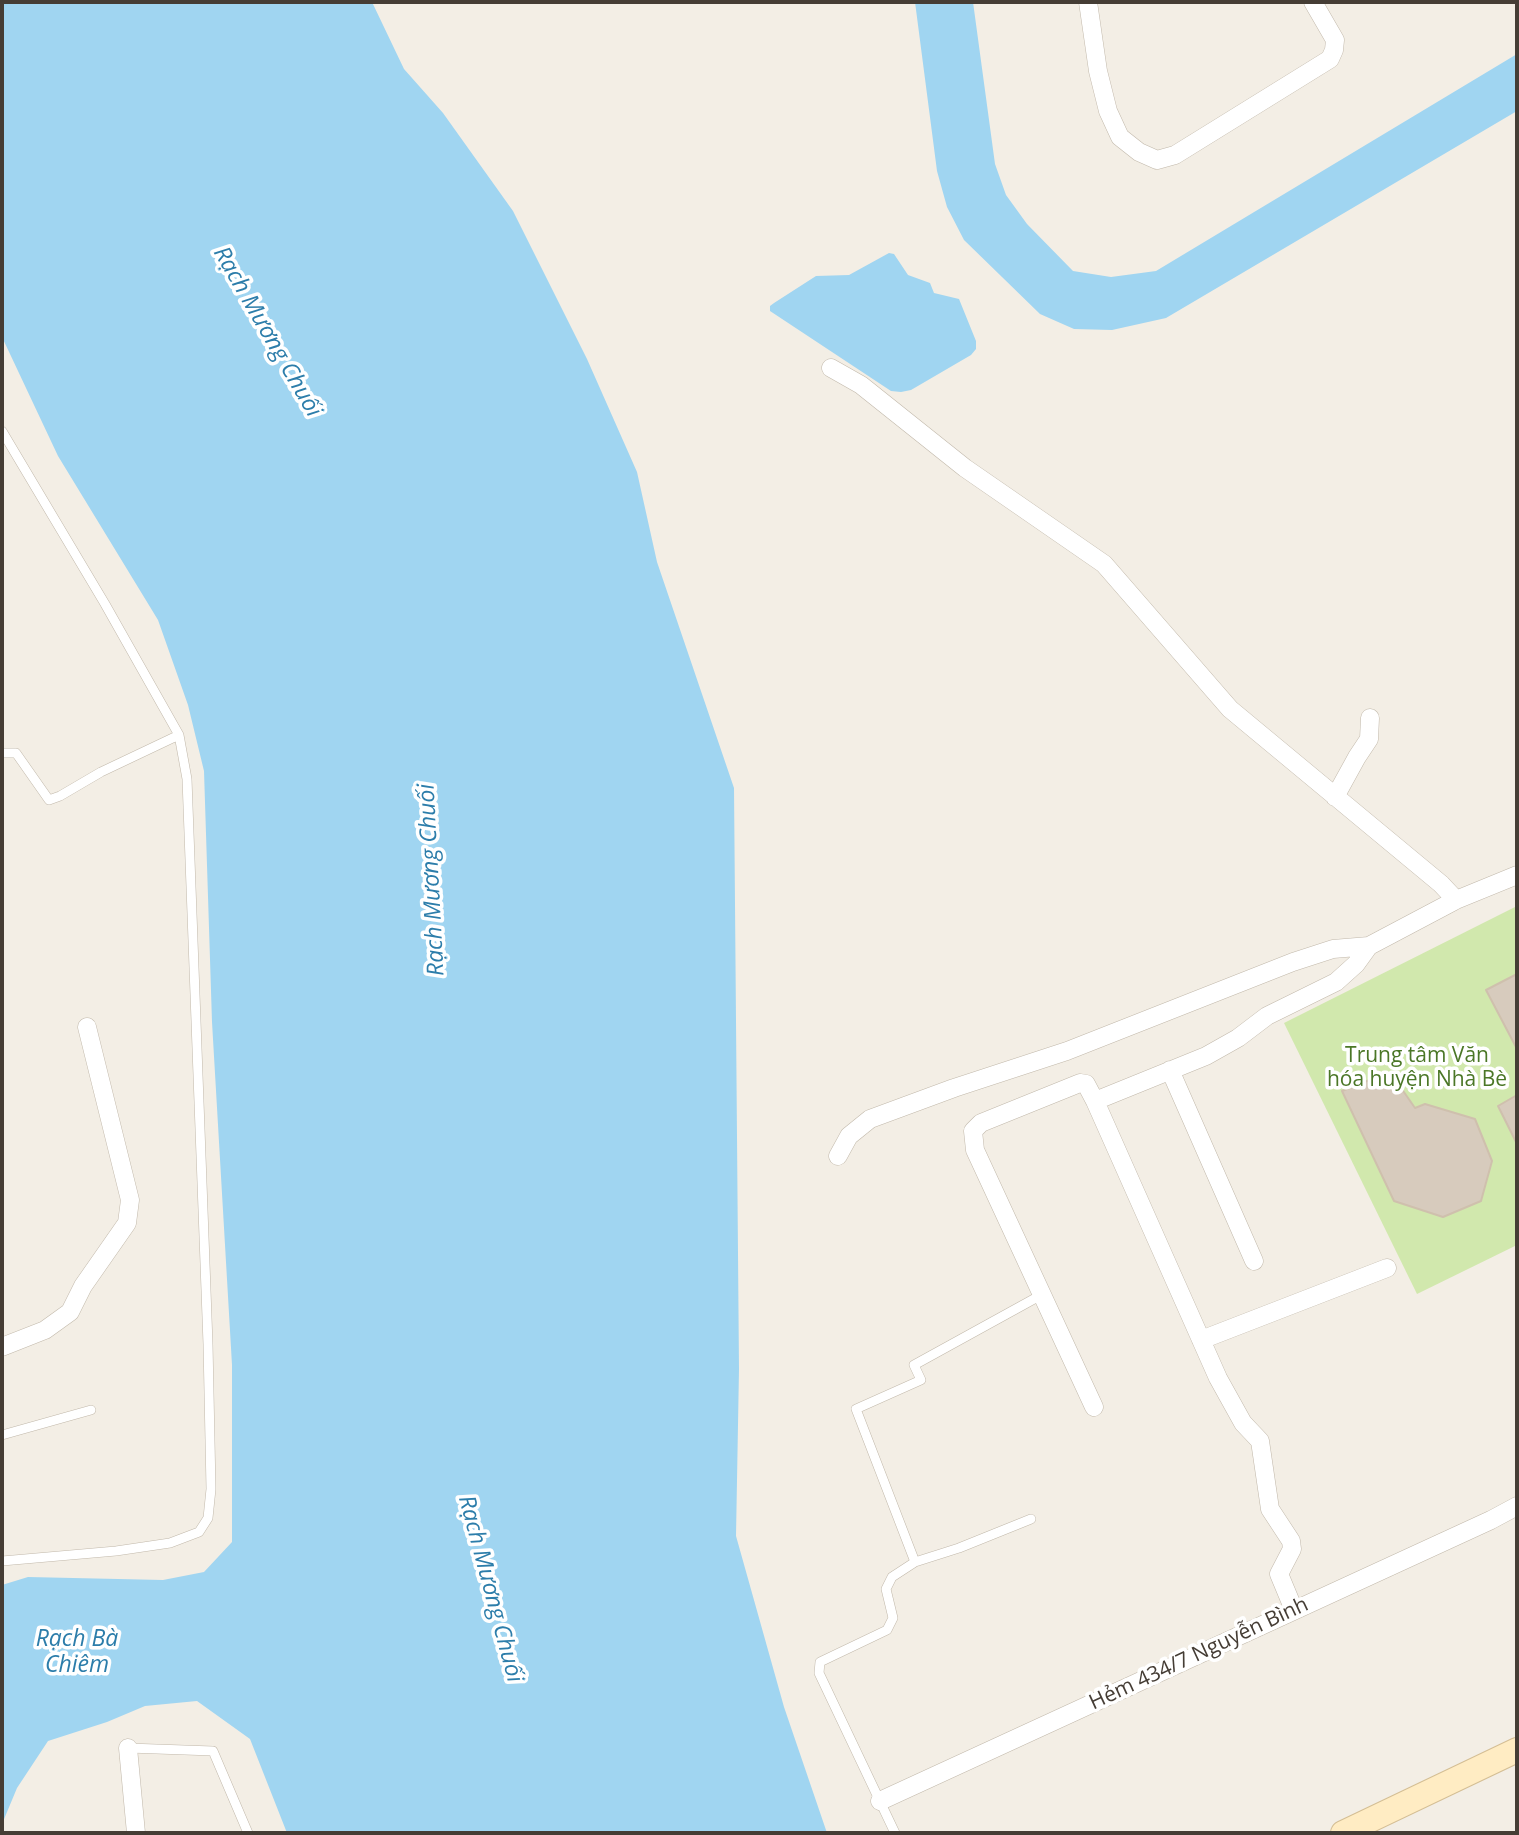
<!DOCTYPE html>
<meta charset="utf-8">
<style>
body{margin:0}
#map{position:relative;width:1519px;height:1835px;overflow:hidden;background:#f3eee5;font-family:"Open Sans",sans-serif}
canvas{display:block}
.frame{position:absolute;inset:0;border:4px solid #453d35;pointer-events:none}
</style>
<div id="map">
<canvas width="1519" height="1835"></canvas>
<div class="frame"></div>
</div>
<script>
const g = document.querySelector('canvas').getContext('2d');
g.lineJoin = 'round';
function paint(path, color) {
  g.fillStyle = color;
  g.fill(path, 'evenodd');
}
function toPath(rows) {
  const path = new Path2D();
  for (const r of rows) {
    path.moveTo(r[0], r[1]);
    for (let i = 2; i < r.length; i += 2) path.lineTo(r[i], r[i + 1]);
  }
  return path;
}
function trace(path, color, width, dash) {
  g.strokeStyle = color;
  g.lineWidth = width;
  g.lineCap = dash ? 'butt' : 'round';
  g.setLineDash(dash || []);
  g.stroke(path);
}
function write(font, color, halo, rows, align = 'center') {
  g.font = font + ' "Open Sans",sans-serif';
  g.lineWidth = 7;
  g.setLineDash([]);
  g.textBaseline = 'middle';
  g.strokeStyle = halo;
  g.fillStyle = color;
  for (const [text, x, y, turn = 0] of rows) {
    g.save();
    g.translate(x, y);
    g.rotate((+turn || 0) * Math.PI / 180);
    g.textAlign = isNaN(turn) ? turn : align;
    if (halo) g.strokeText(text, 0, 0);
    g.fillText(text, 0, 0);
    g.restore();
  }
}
paint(toPath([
 [1517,906,1517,1245,1417,1294,1284,1023]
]), '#d1e8ad');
paint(toPath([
 [2,2,372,2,404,69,443,113,513,211,587,359,637,472,657,562,734,788,739,1369,736,1536,784,1707,827,1833,287,1833,250,1739,197,1701,145,1706,107,1722,48,1741,17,1788,2,1824,2,1585,28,1577,163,1580,204,1572,232,1542,232,1365,212,1022,204,771,188,705,158,620,58,456,2,337],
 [915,2,973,2,995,164,1006,195,1027,224,1073,271,1111,277,1156,271,1517,54,1517,111,1166,318,1112,330,1074,329,1040,314,964,240,947,207,937,171],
 [889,253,894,254,908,275,930,283,934,293,959,299,976,341,976,349,971,355,911,390,901,392,891,391,770,311,770,306,774,303,816,276,849,275]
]), '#a0d5f1');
const building = toPath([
 [1517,974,1517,1049,1486,990,1517,974],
 [1372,1079,1397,1082,1415,1108,1425,1104,1475,1119,1492,1161,1481,1201,1443,1217,1394,1201,1342,1091,1372,1079],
 [1517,1095,1517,1144,1498,1106,1517,1095]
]);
paint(building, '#d7cbbd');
trace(building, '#cfc0ad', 2);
const service = toPath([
 [2,431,105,604,179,735,187,779,208,1344,211,1489,208,1518,199,1532,170,1543,116,1551,2,1561],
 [2,753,16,753,49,800,60,796,101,772,179,735],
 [2,1435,91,1410],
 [1031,1519,959,1548,915,1562,856,1409,921,1380,914,1365,1043,1294],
 [128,1748,213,1751,248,1833],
 [895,1833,819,1673,820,1662,887,1630,893,1618,886,1589,892,1577,915,1562]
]);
const minor = toPath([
 [1088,2,1098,71,1108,111,1120,137,1139,152,1157,160,1175,155,1330,59,1334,50,1335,40,1313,2],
 [831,368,861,385,965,468,1104,564,1230,709,1441,884,1456,900],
 [1335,797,1357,757,1369,739,1370,718],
 [1170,1070,1254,1261],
 [1095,1101,1218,1378,1243,1423,1260,1441,1270,1509,1291,1541,1292,1549,1279,1574,1294,1610],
 [838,1156,849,1136,870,1119,954,1088,1067,1051,1293,962,1333,949,1369,946],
 [1201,1340,1387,1268],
 [2,1347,45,1330,70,1312,83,1286,127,1223,130,1200,87,1027],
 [1094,1407,975,1150,973,1131,981,1123,1080,1083,1086,1084,1095,1101,1206,1056,1238,1038,1267,1016,1336,982,1356,964,1369,946,1456,900,1517,875],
 [128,1748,136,1833],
 [880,1801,1491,1520,1517,1506]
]);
const secondary = toPath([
 [1343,1833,1517,1750]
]);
trace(service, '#c1b8aa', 10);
trace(minor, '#c1b8aa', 19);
trace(secondary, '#d4be94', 26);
trace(service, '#fff', 9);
trace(minor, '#fff', 18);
trace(secondary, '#ffecc3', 24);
write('21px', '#4b7727', '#fff', [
 ["Trung tâm Văn",1417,1056],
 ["hóa huyện Nhà Bè",1417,1080]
]);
write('21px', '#453d35', '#fff', [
 ["Hẻm 434/7 Nguyễn Bình",1199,1654,-25]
]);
write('italic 23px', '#2c7daa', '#fff', [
 ["Rạch Mương Chuối",267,332,60],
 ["Rạch Mương Chuối",432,880,-93],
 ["Rạch Mương Chuối",490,1589,75],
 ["Rạch Bà",77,1639],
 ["Chiêm",77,1665]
]);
</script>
